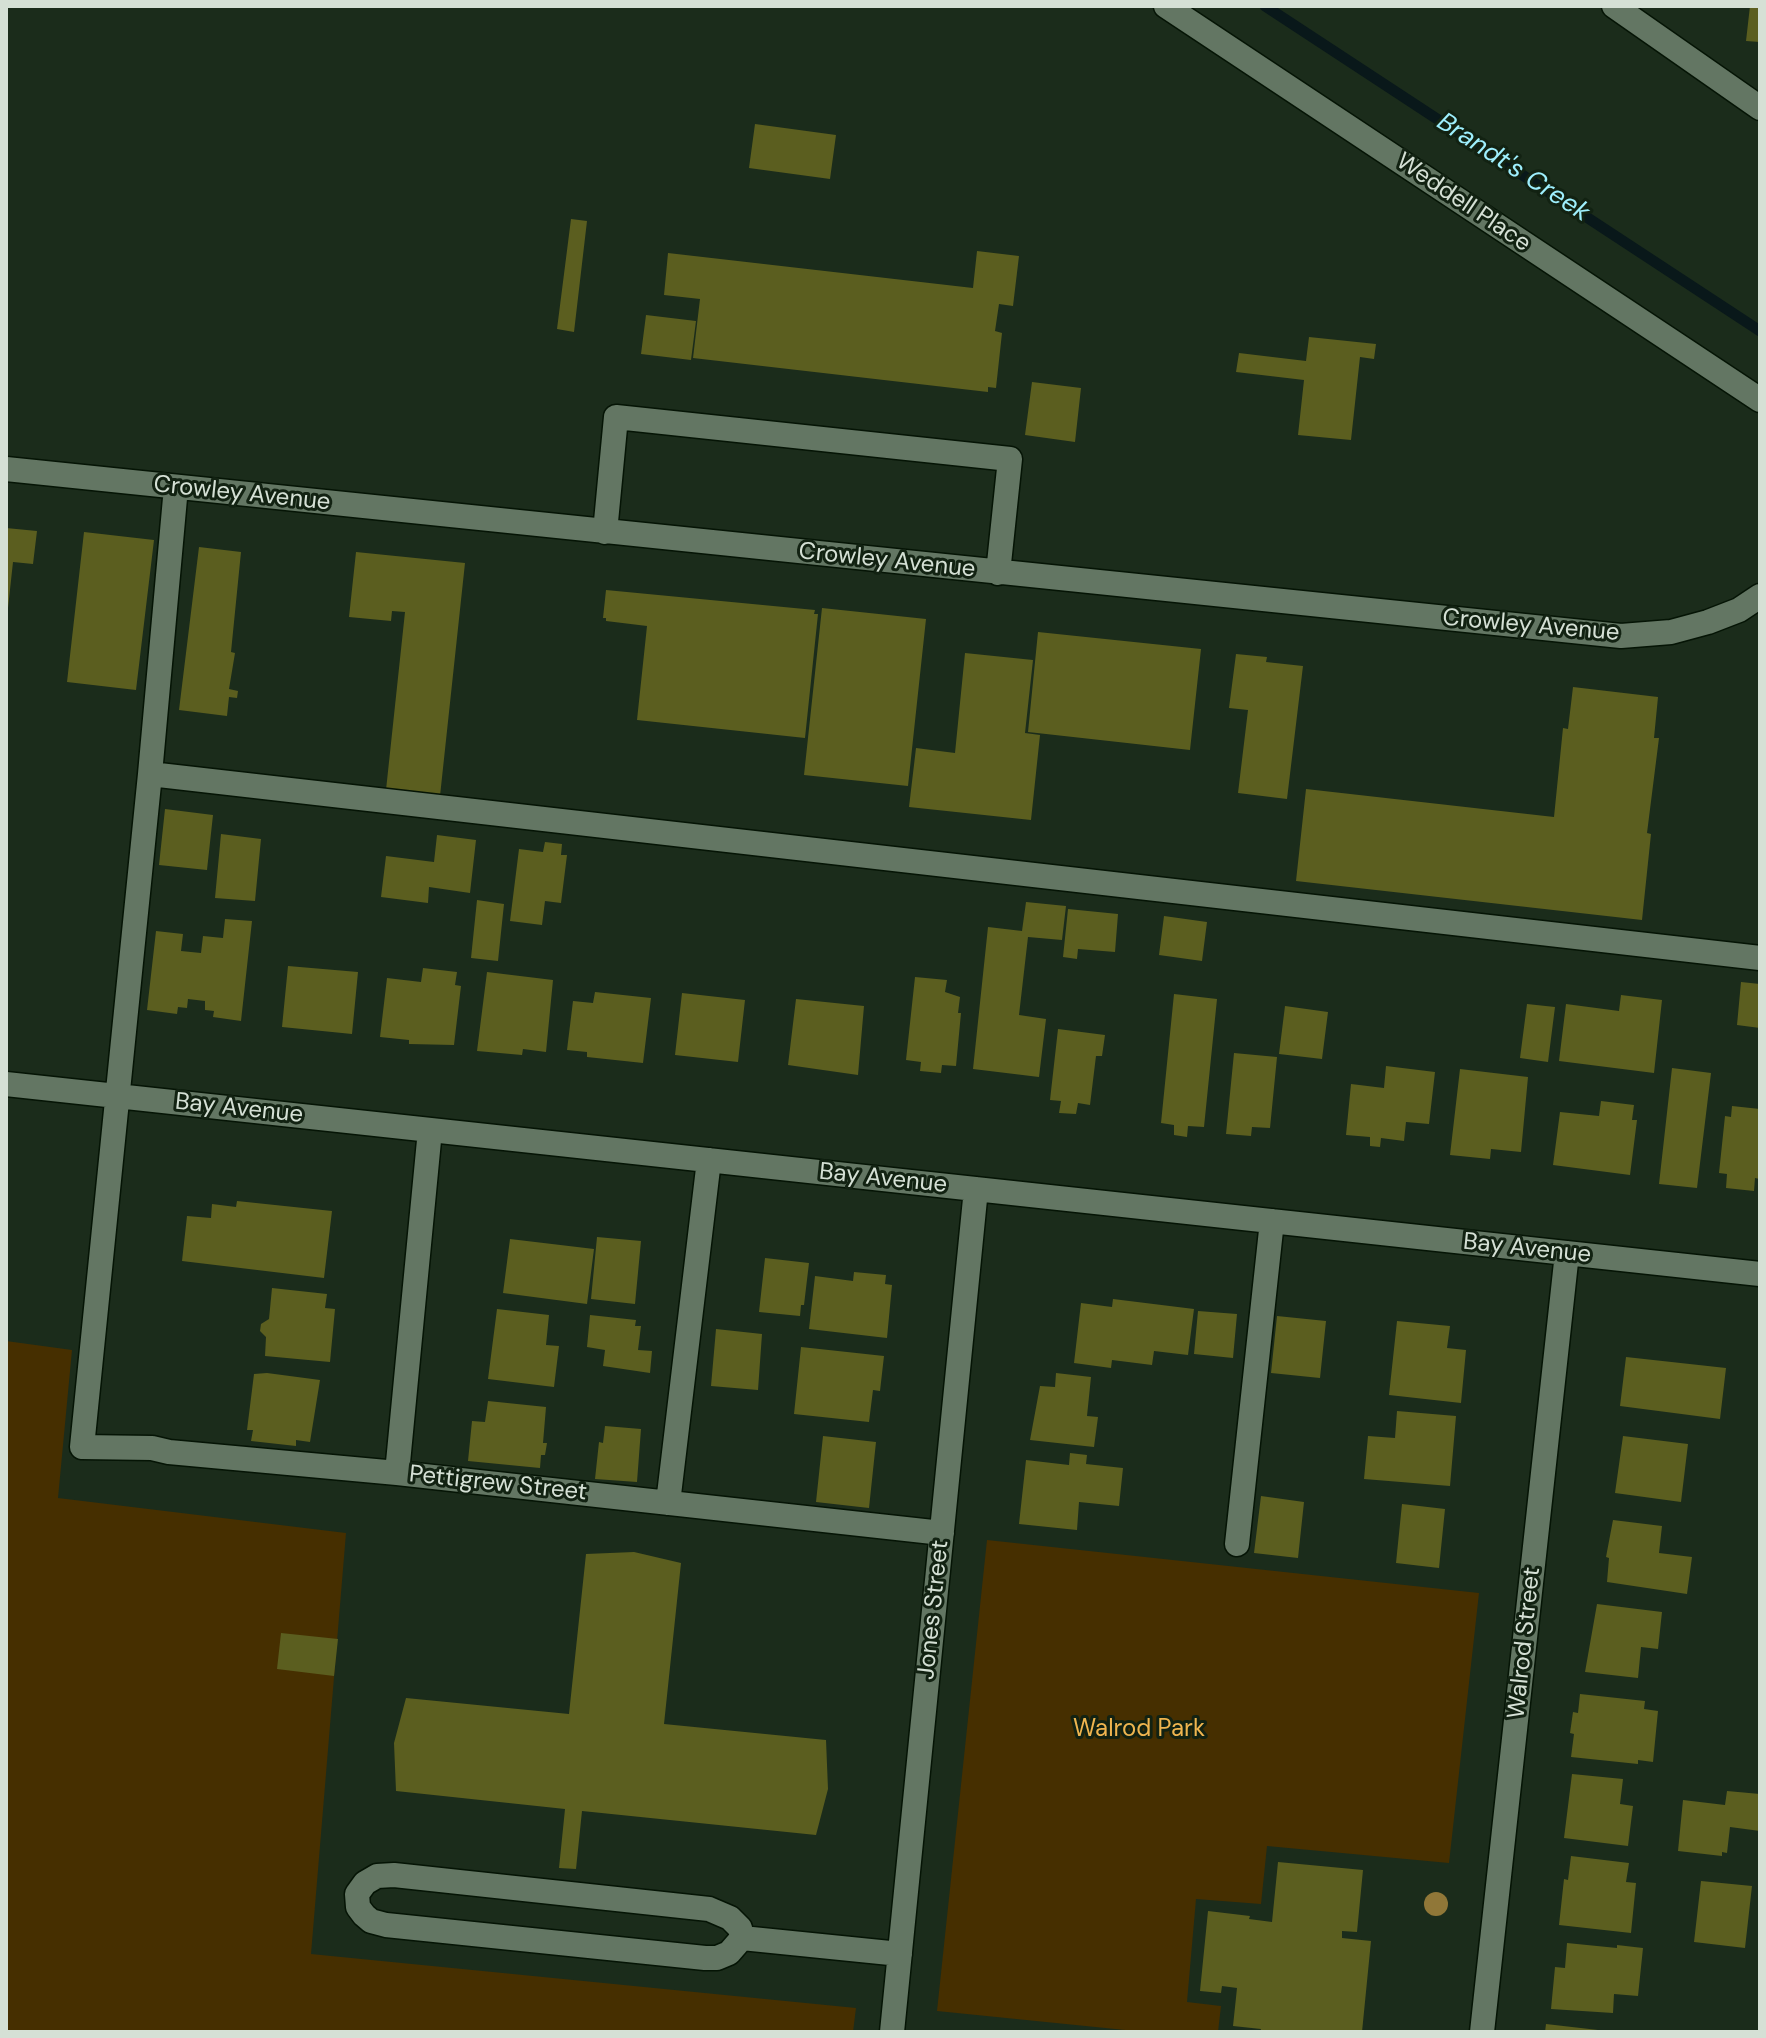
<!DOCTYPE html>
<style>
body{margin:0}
#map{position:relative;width:1766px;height:2038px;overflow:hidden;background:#1b2c1b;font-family:"DM Sans",sans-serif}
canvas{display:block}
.frame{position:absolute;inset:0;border:8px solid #d5e0d5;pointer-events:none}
</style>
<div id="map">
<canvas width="1766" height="2038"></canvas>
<div class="frame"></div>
</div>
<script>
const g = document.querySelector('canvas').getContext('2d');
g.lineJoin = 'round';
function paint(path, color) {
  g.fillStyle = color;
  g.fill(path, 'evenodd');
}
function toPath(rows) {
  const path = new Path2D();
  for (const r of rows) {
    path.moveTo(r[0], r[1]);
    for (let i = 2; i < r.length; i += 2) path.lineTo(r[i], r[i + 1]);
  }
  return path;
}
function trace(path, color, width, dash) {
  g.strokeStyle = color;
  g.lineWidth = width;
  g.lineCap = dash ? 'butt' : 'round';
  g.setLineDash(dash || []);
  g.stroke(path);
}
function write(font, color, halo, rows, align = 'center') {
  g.font = font + ' "DM Sans",sans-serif';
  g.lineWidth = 6;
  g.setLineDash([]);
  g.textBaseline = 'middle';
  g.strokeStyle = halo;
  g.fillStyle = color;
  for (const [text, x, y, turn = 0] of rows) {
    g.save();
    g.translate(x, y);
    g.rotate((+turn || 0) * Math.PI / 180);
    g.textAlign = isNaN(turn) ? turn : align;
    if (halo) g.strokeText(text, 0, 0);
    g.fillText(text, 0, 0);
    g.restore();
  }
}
paint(toPath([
 [6,1341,72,1350,58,1498,346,1533,311,1954,856,2008,853,2032,6,2032],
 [987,1540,1479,1593,1449,1863,1267,1846,1261,1904,1196,1899,1187,2002,1221,2006,1218,2032,1145,2032,937,2011]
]), '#462f00');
trace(toPath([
 [1265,6,1760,331]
]), '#09181a', 11);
paint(toPath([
 [1750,6,1760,6,1760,42,1746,41],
 [755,124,836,135,830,179,749,168],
 [571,219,587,221,574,332,557,329],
 [977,251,1019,256,1013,306,999,304,995,331,1002,333,996,388,988,387,988,392,693,358,700,299,664,295,668,253,973,288],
 [646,315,696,321,691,360,641,354],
 [1309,337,1376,344,1374,359,1360,357,1351,440,1298,435,1304,380,1236,372,1239,353,1306,361],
 [1032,382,1081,388,1075,442,1025,435],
 [6,528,37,531,33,564,13,562,8,608,6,608],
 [84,532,154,540,136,690,67,682],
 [199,547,241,552,231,652,235,653,229,689,238,691,237,698,229,697,227,716,179,710],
 [356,552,465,563,440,796,386,790,405,612,392,611,391,621,349,617],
 [606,590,815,610,814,614,818,614,805,738,637,720,647,626,606,621,606,618,603,618],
 [822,608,926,619,908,786,804,775],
 [1038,632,1201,649,1190,750,1028,732],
 [965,653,1033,660,1025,733,1040,735,1031,820,909,807,916,748,955,753],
 [1236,654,1267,657,1266,662,1303,666,1287,799,1238,793,1248,710,1229,708],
 [1573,687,1658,697,1654,738,1659,738,1647,833,1651,834,1642,920,1296,881,1306,789,1554,817,1563,728,1568,729],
 [165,809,213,815,207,870,159,865],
 [221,834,261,839,255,901,215,898],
 [437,835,476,840,470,893,429,887,428,903,381,897,386,856,434,862],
 [545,842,562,844,561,855,567,855,561,903,545,901,542,925,510,921,519,849,543,852],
 [477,900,504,904,498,961,471,958],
 [1026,902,1066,906,1062,940,1028,937,1019,1015,1046,1019,1039,1077,973,1069,988,927,1022,931],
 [1068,909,1118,914,1115,952,1078,949,1077,959,1063,957],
 [1164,916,1207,922,1202,961,1159,955],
 [225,919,252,921,241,1021,213,1017,214,1011,205,1010,205,1001,188,999,187,1008,178,1007,177,1014,147,1010,156,931,183,934,181,951,201,953,203,936,223,938],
 [288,966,358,972,352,1034,282,1027],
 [423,968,457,972,455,985,461,986,454,1045,409,1044,409,1040,380,1037,387,978,421,982],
 [487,972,553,980,546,1052,523,1049,522,1055,477,1051],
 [915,977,947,980,945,992,960,997,958,1013,961,1013,956,1066,942,1065,941,1073,920,1071,921,1062,906,1060],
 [1741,982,1760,984,1760,1028,1737,1025],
 [595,992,651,998,643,1063,587,1057,587,1052,567,1050,573,1001,593,1003],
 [682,993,745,1000,738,1062,675,1055],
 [1174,994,1217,999,1204,1127,1188,1126,1187,1137,1174,1135,1174,1125,1161,1123],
 [1621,995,1662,1000,1654,1073,1559,1061,1566,1004,1619,1011],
 [796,999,864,1006,858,1075,788,1065],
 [1527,1004,1555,1007,1548,1062,1520,1058],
 [1285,1006,1328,1012,1322,1059,1279,1054],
 [1058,1029,1105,1035,1102,1056,1096,1056,1090,1105,1078,1103,1076,1114,1059,1113,1061,1101,1050,1100],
 [1234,1053,1277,1057,1270,1128,1252,1127,1251,1136,1226,1134],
 [1386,1066,1435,1072,1429,1124,1406,1122,1404,1141,1381,1138,1380,1147,1370,1146,1370,1137,1346,1135,1351,1084,1384,1088],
 [1672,1068,1711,1073,1697,1188,1659,1184],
 [1460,1069,1528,1077,1521,1152,1491,1149,1490,1159,1450,1155],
 [1601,1101,1634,1105,1632,1120,1637,1120,1630,1175,1553,1165,1560,1112,1599,1116],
 [1732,1106,1760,1109,1760,1179,1755,1178,1754,1191,1726,1188,1727,1174,1719,1173,1725,1116,1731,1117],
 [237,1201,332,1211,324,1278,182,1261,187,1216,211,1218,212,1204,236,1207],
 [597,1237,641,1241,635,1304,591,1299],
 [510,1239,594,1249,587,1304,503,1293],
 [765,1258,809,1263,804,1305,801,1305,800,1316,759,1312],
 [854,1272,886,1275,885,1284,892,1285,887,1338,809,1329,815,1276,853,1281],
 [272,1288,327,1294,325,1308,335,1309,330,1362,265,1356,266,1337,260,1331,261,1324,269,1319],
 [1113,1299,1194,1309,1188,1355,1154,1351,1152,1365,1112,1360,1111,1368,1074,1363,1081,1303,1112,1307],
 [497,1309,549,1315,546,1345,559,1346,554,1387,488,1379],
 [1198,1311,1237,1314,1233,1358,1194,1354],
 [590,1315,636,1320,635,1326,641,1326,638,1350,652,1351,650,1373,603,1366,605,1350,587,1347],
 [1277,1316,1326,1321,1320,1378,1271,1373],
 [1397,1321,1450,1326,1447,1348,1466,1350,1461,1403,1389,1395],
 [716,1329,762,1334,758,1390,711,1386],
 [801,1347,884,1356,880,1391,873,1390,869,1422,794,1414],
 [1626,1357,1726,1368,1720,1419,1620,1406],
 [267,1373,320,1380,310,1442,296,1440,296,1446,251,1441,253,1430,247,1430,254,1374],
 [1056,1373,1091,1377,1087,1416,1098,1417,1094,1447,1030,1440,1040,1386,1055,1387],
 [488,1401,546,1407,543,1443,547,1443,545,1455,541,1455,540,1468,468,1461,472,1421,485,1422],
 [1397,1411,1456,1416,1450,1486,1364,1479,1368,1436,1395,1438],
 [605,1426,641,1429,637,1482,595,1479,599,1442,603,1443],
 [823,1436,876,1442,869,1508,816,1502],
 [1623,1436,1688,1444,1681,1502,1615,1493],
 [1070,1453,1087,1455,1086,1464,1123,1468,1119,1506,1079,1502,1077,1530,1019,1524,1026,1460,1069,1465],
 [1261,1496,1304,1502,1298,1558,1254,1553],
 [1402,1504,1445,1509,1439,1568,1396,1563],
 [1613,1520,1662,1526,1659,1553,1692,1557,1687,1594,1607,1582,1609,1558,1606,1557],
 [634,1552,681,1563,664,1724,826,1740,828,1789,816,1835,582,1811,576,1869,559,1868,565,1809,396,1791,394,1743,406,1698,569,1714,586,1554],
 [1597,1604,1662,1612,1658,1649,1641,1647,1638,1678,1585,1672],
 [281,1633,338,1639,334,1676,277,1669],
 [1580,1694,1645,1701,1644,1709,1658,1711,1653,1762,1638,1760,1638,1764,1571,1757,1574,1734,1570,1733,1573,1712,1578,1713],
 [1572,1774,1623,1779,1620,1804,1633,1806,1628,1846,1564,1838],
 [1727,1791,1760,1794,1760,1831,1730,1827,1727,1853,1722,1852,1722,1856,1678,1851,1683,1800,1725,1805],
 [1571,1856,1629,1863,1626,1882,1636,1883,1631,1933,1559,1925,1564,1879,1568,1880],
 [1278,1862,1363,1870,1357,1932,1342,1931,1342,1938,1371,1941,1362,2032,1260,2032,1261,2029,1233,2026,1237,1988,1222,1986,1221,1993,1200,1991,1208,1911,1250,1916,1249,1919,1272,1922],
 [1701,1881,1752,1886,1745,1948,1694,1942],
 [1567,1943,1617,1948,1617,1945,1643,1948,1638,1996,1614,1994,1613,2013,1551,2009,1555,1967,1565,1968],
 [1546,2024,1598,2030,1598,2032,1545,2032]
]), '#5b5e1f');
const minor = toPath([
 [1166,6,1760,400],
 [1614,6,1760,108],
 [6,469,1621,636,1671,632,1708,622,1739,610,1760,596],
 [176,487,150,774,82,1447,152,1448,169,1452,397,1473,942,1533],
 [605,532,616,417,1010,459,998,573],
 [150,774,1760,958],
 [6,1084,1760,1274],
 [397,1473,430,1130],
 [668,1503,709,1160],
 [1237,1544,1272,1221],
 [742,1938,729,1953,717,1958,705,1958,386,1925,371,1921,364,1915,358,1907,357,1894,365,1883,377,1876,394,1875,709,1909,730,1918,740,1928,742,1938,900,1954],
 [892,2032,976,1189],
 [1482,2032,1567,1253]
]);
trace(minor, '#051405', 27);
trace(minor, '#637663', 24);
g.fillStyle = '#907738';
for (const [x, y] of [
 [1436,1904]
]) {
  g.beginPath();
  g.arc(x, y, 12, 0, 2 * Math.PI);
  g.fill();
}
write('24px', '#d5e0d5', '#122212', [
 ["Weddell Place",1463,203,34],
 ["Crowley Avenue",242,494,6],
 ["Crowley Avenue",887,561,6],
 ["Crowley Avenue",1531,626,5],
 ["Bay Avenue",239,1109,6],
 ["Bay Avenue",883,1179,6],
 ["Bay Avenue",1527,1249,6],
 ["Pettigrew Street",498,1484,6],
 ["Jones Street",934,1610,-84],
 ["Walrod Street",1525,1643,-84]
]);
write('24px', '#efb54f', '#122212', [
 ["Walrod Park",1139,1730]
]);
write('italic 26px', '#9eeffd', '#122212', [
 ["Brandt's Creek",1513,168,33]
]);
</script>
